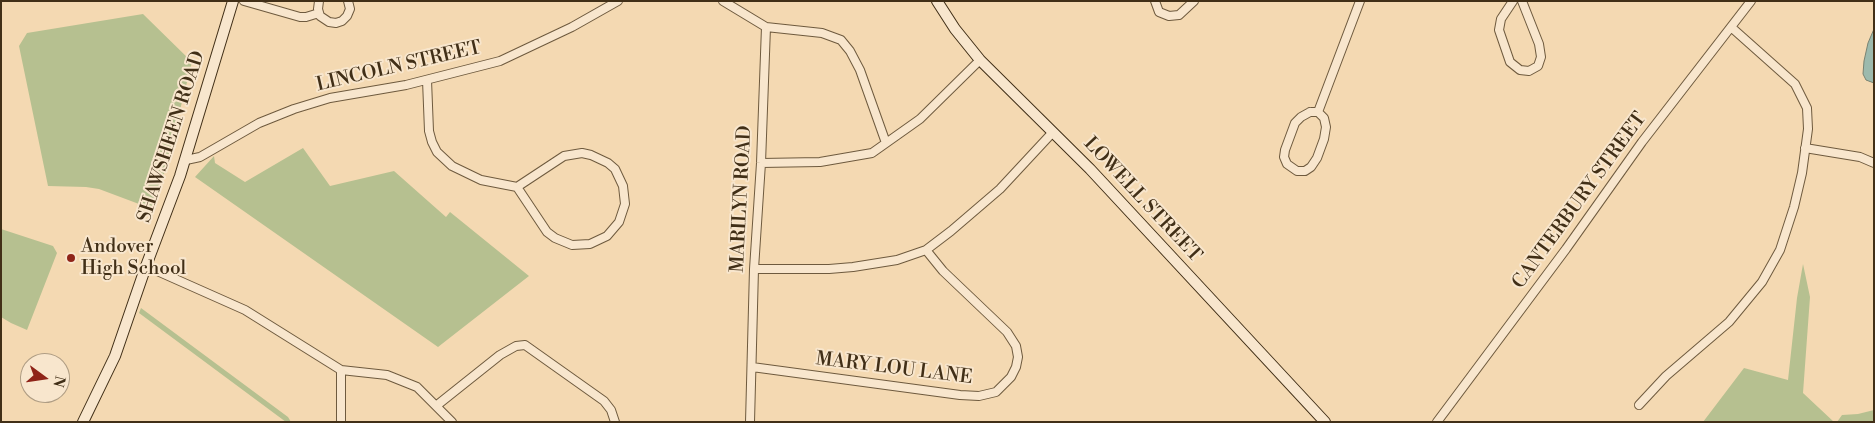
<!DOCTYPE html>
<style>
body{margin:0}
#map{position:relative;width:1875px;height:423px;overflow:hidden;background:#f4d9b2;font-family:"Libre Bodoni",serif}
canvas{display:block}
.frame{position:absolute;inset:0;border:2px solid #412f17;pointer-events:none}
.north{position:absolute;left:20px;top:353px;width:50px;height:50px;box-sizing:border-box;background:#f8e6cd;border:1px solid #af9d84;border-radius:50%;rotate:104deg;font-size:14px;font-weight:700;line-height:20px;text-align:center;color:#412f17}
.north::after{content:'';display:block;margin:auto;width:18px;height:22px;background:#8f2418;clip-path:polygon(50% 0,100% 100%,50% 72%,0 100%)}
</style>
<div id="map">
<canvas width="1875" height="423"></canvas>
<div class="frame"></div>
<div class="north">N</div>
</div>
<script>
const g = document.querySelector('canvas').getContext('2d');
g.lineJoin = 'round';
function paint(path, color) {
  g.fillStyle = color;
  g.fill(path, 'evenodd');
}
function toPath(rows) {
  const path = new Path2D();
  for (const r of rows) {
    path.moveTo(r[0], r[1]);
    for (let i = 2; i < r.length; i += 2) path.lineTo(r[i], r[i + 1]);
  }
  return path;
}
function trace(path, color, width, dash) {
  g.strokeStyle = color;
  g.lineWidth = width;
  g.lineCap = dash ? 'butt' : 'round';
  g.setLineDash(dash || []);
  g.stroke(path);
}
function write(font, color, halo, rows, align = 'center') {
  g.font = font + ' "Libre Bodoni",serif';
  g.lineWidth = 4;
  g.setLineDash([]);
  g.textBaseline = 'middle';
  g.strokeStyle = halo;
  g.fillStyle = color;
  for (const [text, x, y, turn = 0] of rows) {
    g.save();
    g.translate(x, y);
    g.rotate((+turn || 0) * Math.PI / 180);
    g.textAlign = isNaN(turn) ? turn : align;
    if (halo) g.strokeText(text, 0, 0);
    g.fillText(text, 0, 0);
    g.restore();
  }
}
paint(toPath([
 [143,14,192,62,155,210,99,189,86,187,48,186,19,46,27,33],
 [303,148,330,186,394,171,446,217,450,212,529,276,438,347,195,177,214,156,215,163,245,182],
 [1,229,53,246,57,253,27,330,11,323,1,317],
 [1803,264,1810,297,1803,393,1834,422,1703,422,1744,368,1788,380,1797,298],
 [141,308,288,417,291,422,286,422,139,313],
 [1874,410,1874,422,1837,422,1842,415,1858,414]
]), '#b6c090');
const water = toPath([
 [1874,29,1874,83,1866,80,1863,74,1864,61,1868,43,1874,29]
]);
paint(water, '#9cbaad');
trace(water, '#788271', 1);
const street = toPath([
 [244,1,300,17,306,17,319,13],
 [319,1,318,9,320,16,329,22,336,23,342,21,347,16,350,9,348,1],
 [723,1,766,27,761,163,754,269,750,422],
 [1155,1,1159,12,1169,16,1179,15,1194,1],
 [1513,1,1501,19,1499,30,1510,62,1520,70,1529,71,1538,66,1541,57,1539,44,1522,1],
 [766,27,822,33,841,40,850,51,860,70,886,143],
 [427,80,429,131,432,142,437,152,452,166,481,180,517,187,564,156,582,153,591,155,608,163,615,169,623,186,625,204,619,222,607,236,590,244,572,245,555,238,547,232,517,187],
 [1310,112,1318,112,1324,118,1326,127,1324,139,1317,158,1311,167,1305,171,1297,171,1287,164,1284,157,1285,150,1295,123,1301,117,1310,112],
 [1318,112,1360,1],
 [1805,148,1860,157,1874,163],
 [186,160,200,157,259,123,294,109,330,98,406,85,500,61,572,27,618,1],
 [761,163,820,162,872,153,920,119,980,60],
 [146,266,245,310,341,370,387,375,417,387,452,422],
 [754,269,829,269,853,267,897,260,926,250,951,231,1000,189,1053,132],
 [752,367,960,395,979,396,996,392,1011,377,1016,367,1018,357,1016,346,1007,332,943,271,926,250],
 [1639,405,1666,376,1729,322,1762,282,1780,250,1794,207,1802,173,1808,129,1807,108,1795,84,1731,27],
 [436,406,500,355,516,346,525,345,604,401,611,410,615,422],
 [341,422,341,370],
 [1437,422,1566,249,1642,142,1751,1]
]);
const secondary = toPath([
 [937,1,955,29,980,60,1090,169,1325,422],
 [83,422,115,356,146,266,180,176,233,1]
]);
trace(street, '#6e5a3e', 10);
trace(secondary, '#412f17', 12);
trace(street, '#f8e6cd', 8);
trace(secondary, '#f8e6cd', 10);
for (const [x, y, r, color] of [
 [71,258,5,"#8f2418"]
]) {
  const dot = new Path2D();
  dot.arc(x, y, r, 0, 2 * Math.PI);
  g.fillStyle = color;
  g.fill(dot);
  trace(dot, '#f8e6cd', 2);
}
write('19px', '#412f17', '#f8e6cd', [
 ["LINCOLN STREET",399,67,-13],
 ["SHAWSHEEN ROAD",172,137,-72],
 ["MARILYN ROAD",742,199,-87],
 ["LOWELL STREET",1142,200,47],
 ["CANTERBURY STREET",1580,201,-54],
 ["MARY LOU LANE",894,369,7]
]);
write('19px', '#412f17', '#f8e6cd', [
 ["Andover",81,247],
 ["High School",81,269]
], 'left');
</script>
